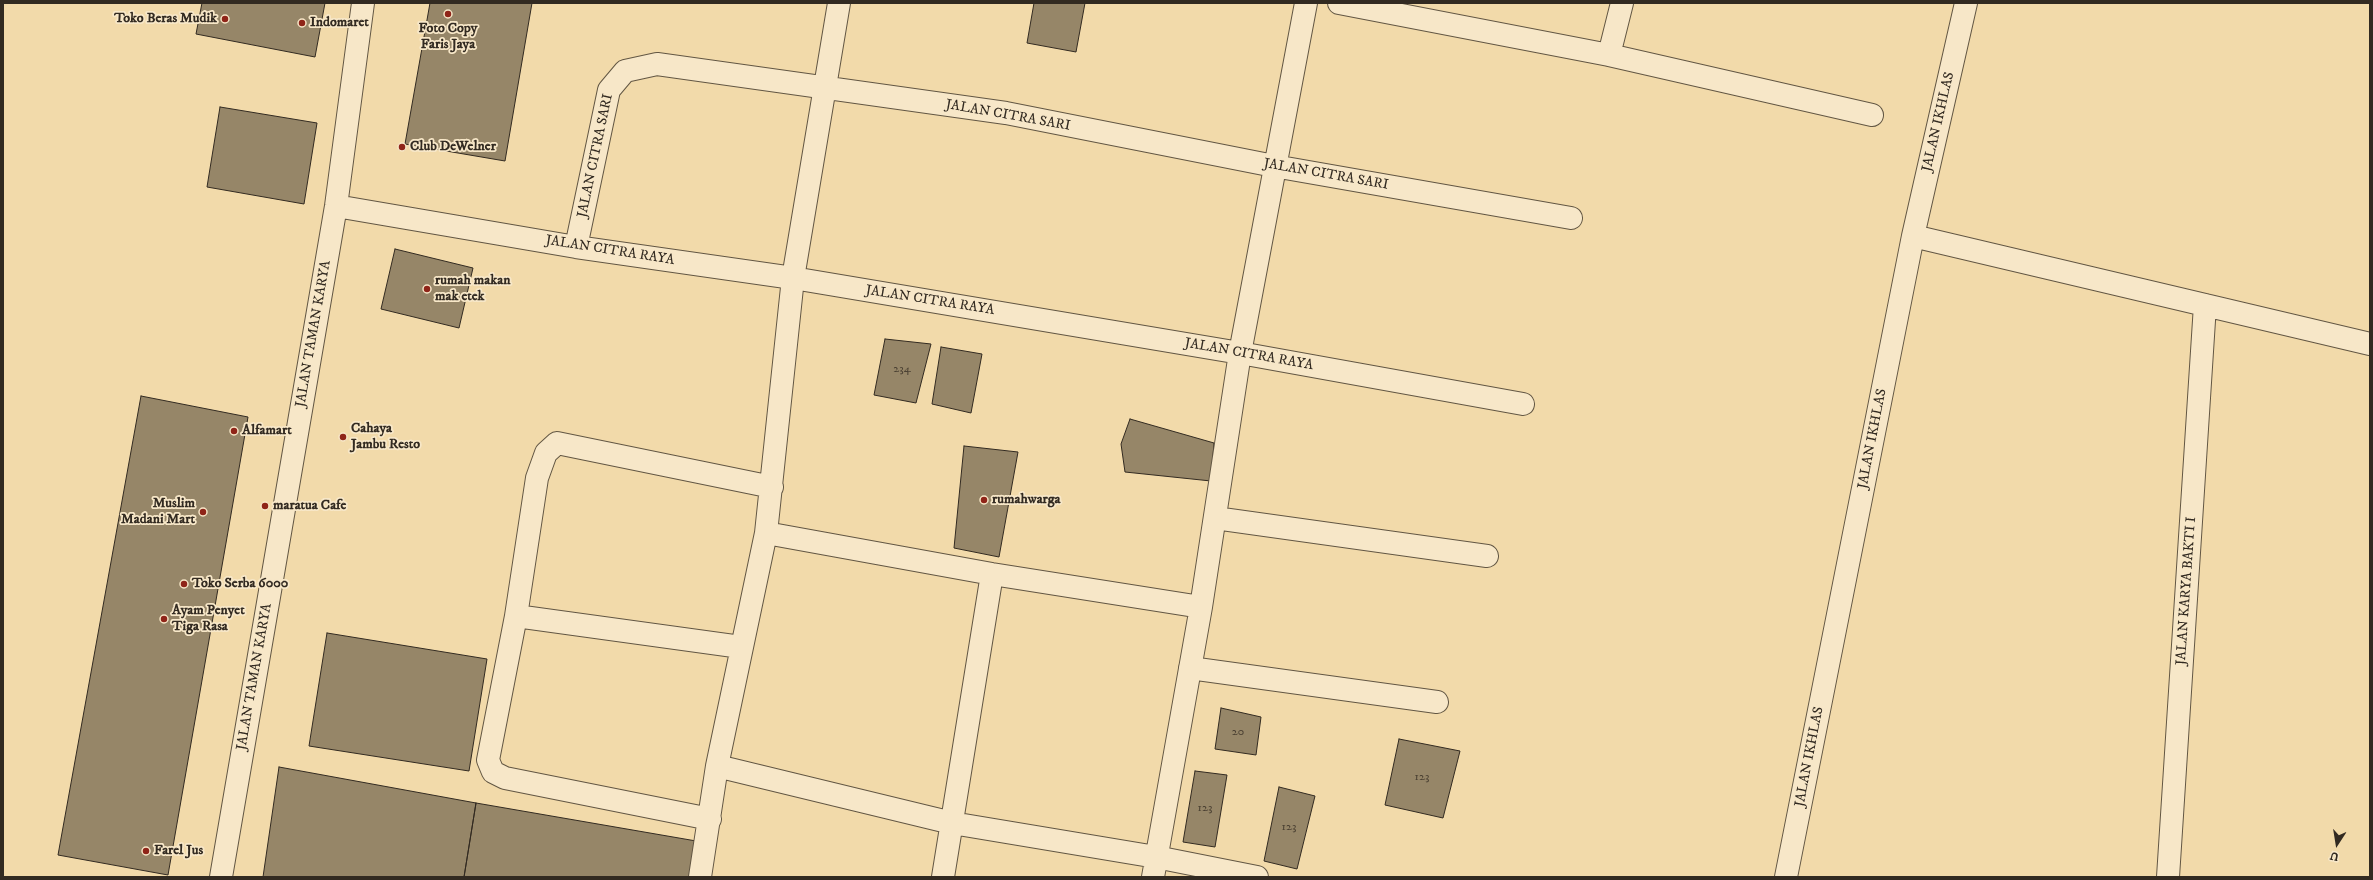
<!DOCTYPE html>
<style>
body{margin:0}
#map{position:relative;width:2373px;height:880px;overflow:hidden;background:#f2daaa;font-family:"IM FELL DW Pica",serif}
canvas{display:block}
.frame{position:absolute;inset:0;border:4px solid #322a21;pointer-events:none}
.north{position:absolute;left:2317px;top:824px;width:40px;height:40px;-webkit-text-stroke:3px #f7e7c8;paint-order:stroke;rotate:192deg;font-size:11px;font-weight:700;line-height:16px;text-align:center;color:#322a21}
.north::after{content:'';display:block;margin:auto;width:14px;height:18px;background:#322a21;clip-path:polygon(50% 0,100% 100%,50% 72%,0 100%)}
</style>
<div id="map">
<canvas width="2373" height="880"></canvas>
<div class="frame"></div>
<div class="north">U</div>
</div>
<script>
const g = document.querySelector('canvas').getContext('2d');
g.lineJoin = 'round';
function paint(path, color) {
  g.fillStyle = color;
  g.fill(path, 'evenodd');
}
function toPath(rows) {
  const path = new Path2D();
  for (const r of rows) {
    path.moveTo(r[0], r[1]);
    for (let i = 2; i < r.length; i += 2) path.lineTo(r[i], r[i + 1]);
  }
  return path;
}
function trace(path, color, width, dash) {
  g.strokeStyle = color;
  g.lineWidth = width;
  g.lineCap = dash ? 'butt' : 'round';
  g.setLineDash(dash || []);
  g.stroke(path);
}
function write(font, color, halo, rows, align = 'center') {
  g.font = font + ' "IM FELL DW Pica",serif';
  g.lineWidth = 3.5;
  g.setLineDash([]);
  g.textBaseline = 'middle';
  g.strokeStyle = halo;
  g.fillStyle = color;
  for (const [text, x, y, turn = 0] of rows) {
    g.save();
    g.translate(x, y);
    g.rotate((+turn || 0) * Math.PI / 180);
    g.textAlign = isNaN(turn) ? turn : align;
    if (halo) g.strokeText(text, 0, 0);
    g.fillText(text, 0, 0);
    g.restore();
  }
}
const building = toPath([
 [202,3,325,3,315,57,196,34,202,3],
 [430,3,532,3,505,161,405,144,430,3],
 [1034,3,1085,3,1076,52,1027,43,1034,3],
 [220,107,317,123,304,204,207,187,220,107],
 [395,249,473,268,459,328,381,309,395,249],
 [885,339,931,344,916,403,874,395,885,339],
 [941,347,982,354,971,413,932,404,941,347],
 [141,396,248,417,168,875,58,855,141,396],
 [1130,419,1214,443,1211,481,1125,472,1121,444,1130,419],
 [964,446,1018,452,999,557,954,548,964,446],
 [327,633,487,659,469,771,309,746,327,633],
 [1221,708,1261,717,1256,755,1215,749,1221,708],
 [1399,739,1460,751,1443,818,1385,805,1399,739],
 [279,767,476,803,464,877,263,877,279,767],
 [1195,771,1227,775,1215,847,1183,842,1195,771],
 [1279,787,1315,796,1297,869,1264,861,1279,787],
 [476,803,702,842,696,877,464,877,476,803]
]);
paint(building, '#968668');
trace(building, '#322a21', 1);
const minor = toPath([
 [1339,3,1609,55,1872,115],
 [1609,55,1622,3],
 [336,206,576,247,793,278,1240,353,1523,404],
 [1913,236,2370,344],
 [576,247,609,90,625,71,657,64,1006,113,1274,166,1571,218],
 [1215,518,1487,556],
 [766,533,992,574,1201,607],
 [516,616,488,760,493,772,505,778,710,819],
 [741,647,516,616,537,478,546,453,557,443,772,487],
 [1190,668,1437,702],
 [717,766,952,823,1156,857,1257,877],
 [221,877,336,206,363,3],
 [700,877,717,766,766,533,793,278,839,3],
 [943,877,992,574],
 [1153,877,1201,607,1240,353,1306,3],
 [1786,877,1913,236,1966,3],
 [2168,877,2205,305]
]);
trace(minor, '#625643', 24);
trace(minor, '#f7e7c8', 22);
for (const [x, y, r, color] of [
 [448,14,4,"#8f2418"],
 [225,19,4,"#8f2418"],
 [302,23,4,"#8f2418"],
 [402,147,4,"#8f2418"],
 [427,289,4,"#8f2418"],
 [234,431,4,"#8f2418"],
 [343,437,4,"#8f2418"],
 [984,500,4,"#8f2418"],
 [265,506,4,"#8f2418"],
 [203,512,4,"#8f2418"],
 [184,584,4,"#8f2418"],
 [164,619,4,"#8f2418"],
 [146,851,4,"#8f2418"]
]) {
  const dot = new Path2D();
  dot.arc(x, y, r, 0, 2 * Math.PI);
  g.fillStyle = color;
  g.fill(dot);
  trace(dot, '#f7e7c8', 1.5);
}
write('12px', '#4b4133', null, [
 ["234",902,370],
 ["20",1238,733],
 ["123",1422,778],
 ["123",1205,809],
 ["123",1289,828]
]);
write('bold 14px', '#322a21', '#f7e7c8', [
 ["Toko Beras Mudik",217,19,"right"],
 ["Indomaret",310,23],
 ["Foto Copy",448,29,"center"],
 ["Faris Jaya",448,45,"center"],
 ["Club DeWelner",410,147],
 ["rumah makan",435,281],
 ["mak etek",435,297],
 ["Cahaya",351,429],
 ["Jambu Resto",351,445],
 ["Alfamart",242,431],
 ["rumahwarga",992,500],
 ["Muslim",195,504,"right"],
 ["Madani Mart",195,520,"right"],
 ["maratua Cafe",273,506],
 ["Toko Serba 6000",192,584],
 ["Ayam Penyet",172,611],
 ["Tiga Rasa",172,627],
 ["Farel Jus",154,851]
], 'left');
write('14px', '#322a21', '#f7e7c8', [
 ["JALAN CITRA SARI",1008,116,10],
 ["JALAN IKHLAS",1939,122,-77],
 ["JALAN CITRA SARI",596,156,-78],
 ["JALAN CITRA SARI",1326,175,10],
 ["JALAN CITRA RAYA",610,251,9],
 ["JALAN CITRA RAYA",930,301,9],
 ["JALAN TAMAN KARYA",314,334,-80],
 ["JALAN CITRA RAYA",1249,355,10],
 ["JALAN IKHLAS",1873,439,-79],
 ["JALAN KARYA BAKTI I",2187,591,-86],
 ["JALAN TAMAN KARYA",255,677,-80],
 ["JALAN IKHLAS",1810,757,-79]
]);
</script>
